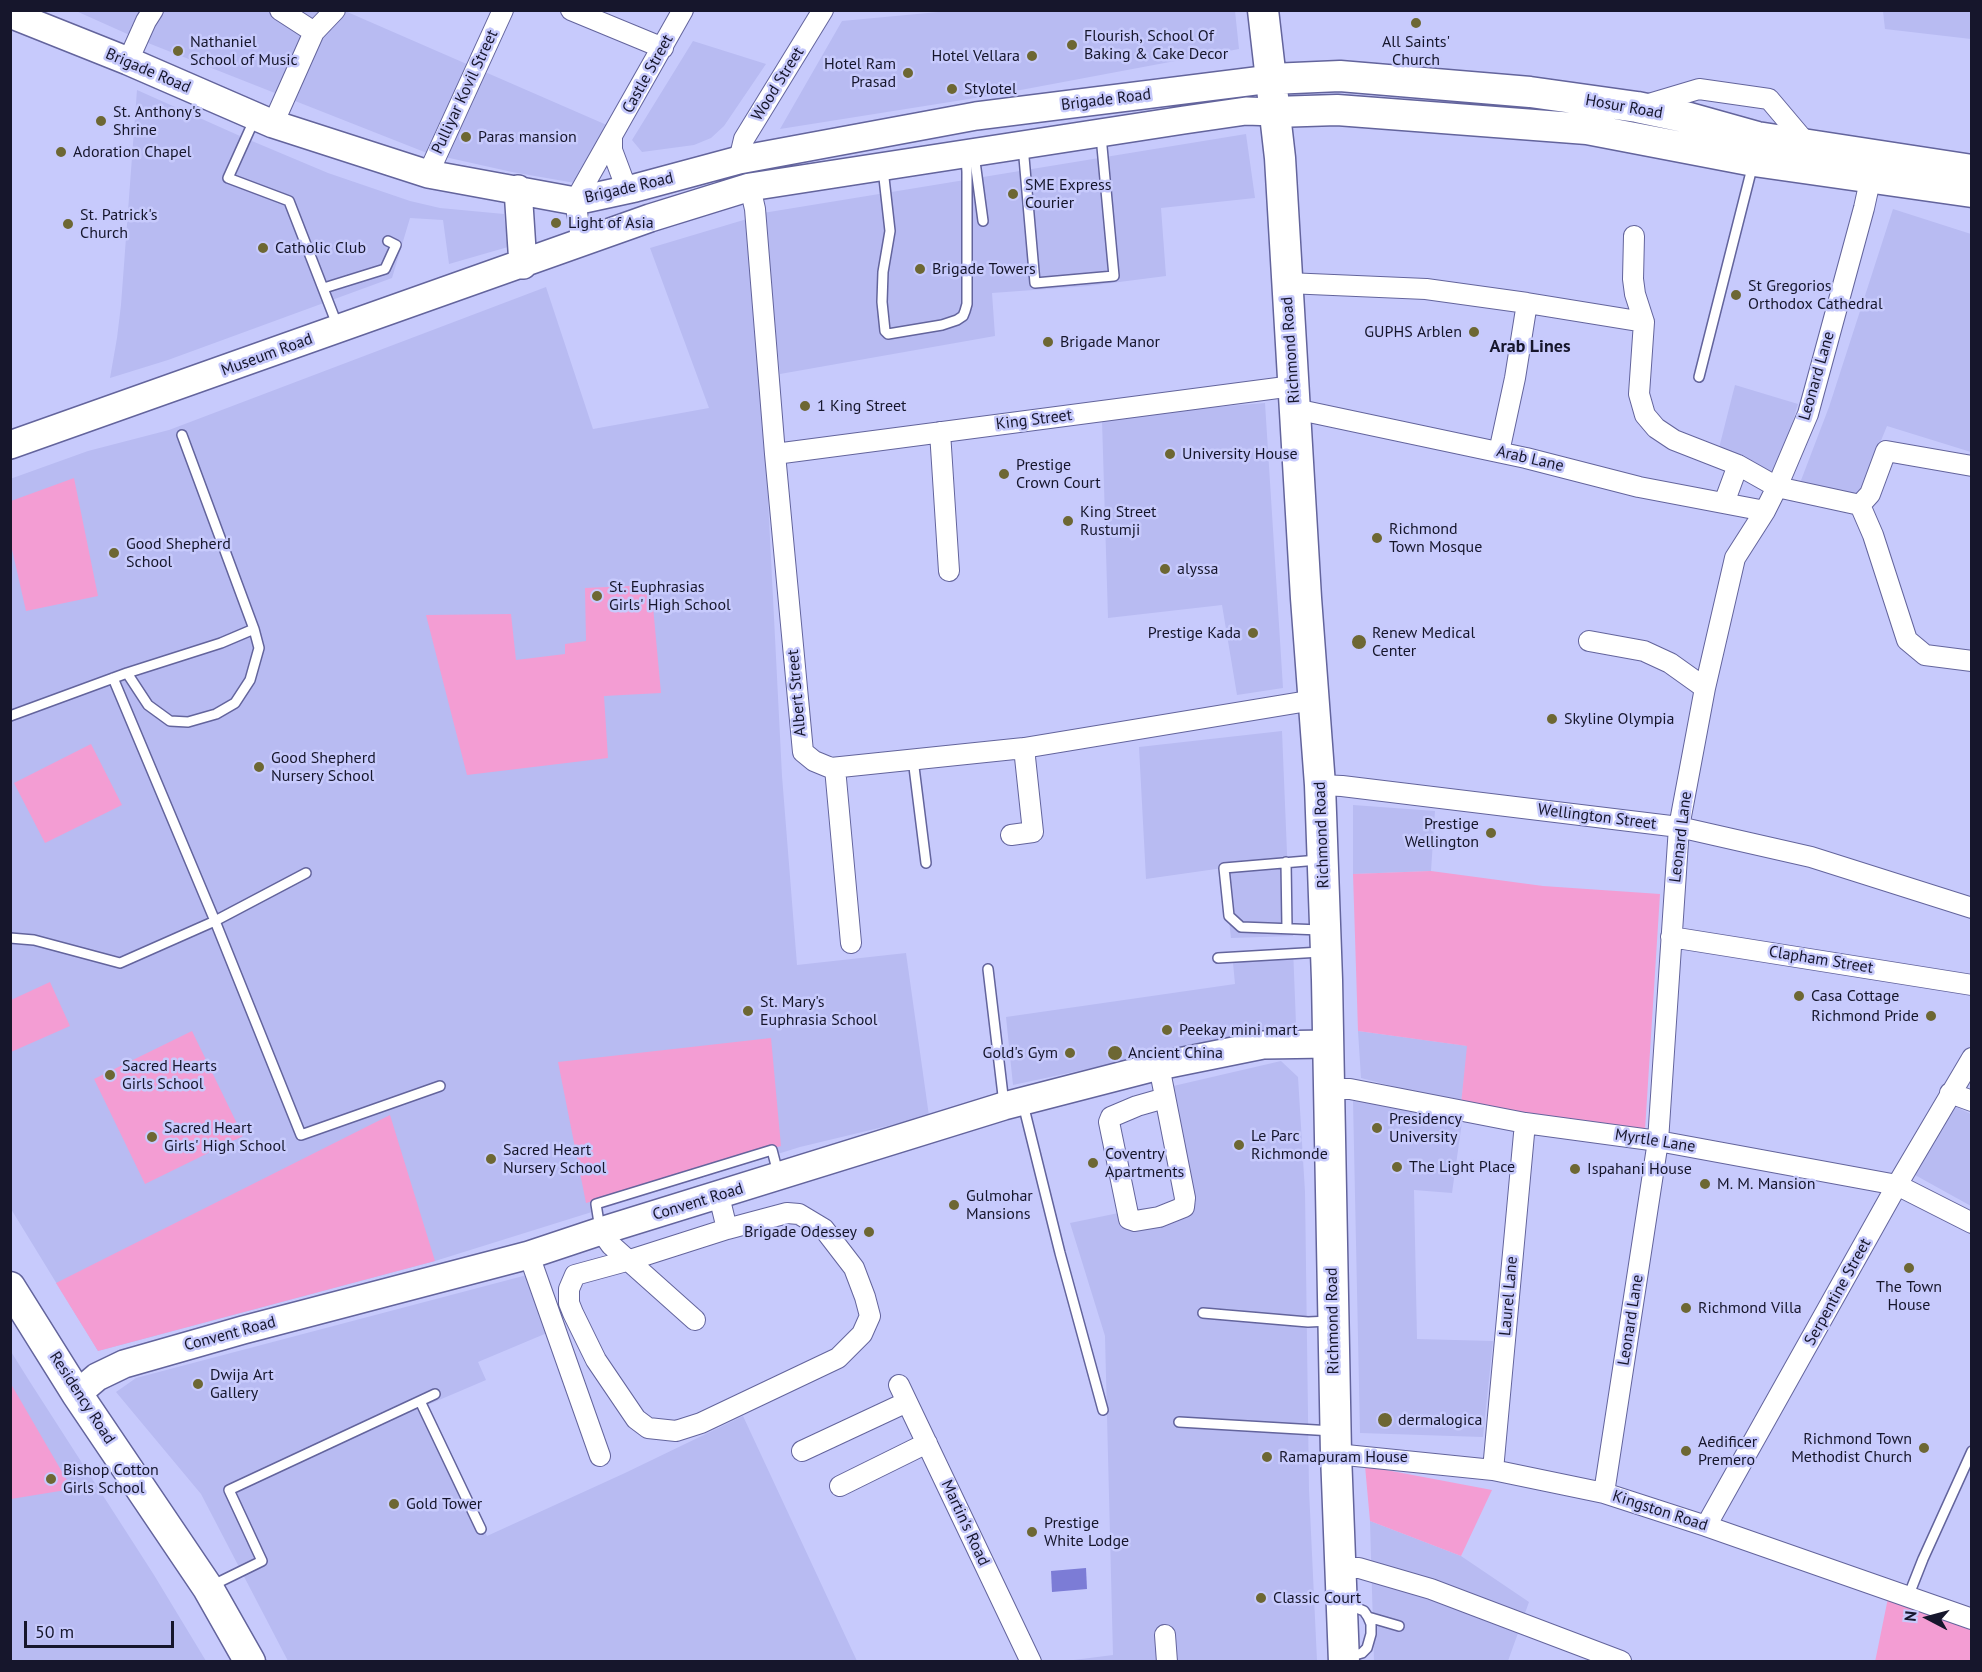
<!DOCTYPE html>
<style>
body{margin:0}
#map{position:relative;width:1982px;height:1672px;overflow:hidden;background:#c7cafc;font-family:"PT Sans",sans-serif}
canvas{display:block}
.frame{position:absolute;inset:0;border:12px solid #16162c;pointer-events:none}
.north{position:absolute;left:1898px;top:1588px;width:60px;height:60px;-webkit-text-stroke:4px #c7cafc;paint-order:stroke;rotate:276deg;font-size:16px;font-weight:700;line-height:24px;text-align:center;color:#16162c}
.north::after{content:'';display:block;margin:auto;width:21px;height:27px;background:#16162c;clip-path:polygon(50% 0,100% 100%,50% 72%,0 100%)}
.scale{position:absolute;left:24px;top:1621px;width:150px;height:27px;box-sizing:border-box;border:3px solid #16162c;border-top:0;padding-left:8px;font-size:18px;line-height:21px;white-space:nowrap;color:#16162c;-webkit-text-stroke:4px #c7cafc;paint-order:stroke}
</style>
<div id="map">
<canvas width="1982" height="1672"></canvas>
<div class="frame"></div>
<div class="north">N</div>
<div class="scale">50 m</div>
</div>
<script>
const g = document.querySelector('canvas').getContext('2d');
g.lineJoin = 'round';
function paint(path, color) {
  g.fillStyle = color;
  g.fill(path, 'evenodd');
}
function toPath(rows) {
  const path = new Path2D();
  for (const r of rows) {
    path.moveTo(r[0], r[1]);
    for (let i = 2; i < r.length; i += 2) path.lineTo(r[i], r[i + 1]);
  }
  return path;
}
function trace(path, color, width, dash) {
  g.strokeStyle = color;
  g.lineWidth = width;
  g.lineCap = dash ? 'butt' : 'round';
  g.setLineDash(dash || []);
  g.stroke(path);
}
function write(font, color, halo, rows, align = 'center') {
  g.font = font + ' "PT Sans",sans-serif';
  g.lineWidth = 5;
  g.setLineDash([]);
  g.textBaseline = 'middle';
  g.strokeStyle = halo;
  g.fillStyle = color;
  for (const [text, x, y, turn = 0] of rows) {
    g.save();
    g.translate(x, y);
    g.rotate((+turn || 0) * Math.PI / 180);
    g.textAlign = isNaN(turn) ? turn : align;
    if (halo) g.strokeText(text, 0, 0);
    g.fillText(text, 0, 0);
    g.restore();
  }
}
paint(toPath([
 [76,11,345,11,609,126,575,183,512,172,427,153,143,41],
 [949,11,1235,11,1239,49,994,95,780,129,842,21],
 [1883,11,1971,11,1971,39,1885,29],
 [693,41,766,64,724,126,711,138,694,145,642,152,632,140],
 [137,90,240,136,328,173,410,201,440,208,504,214,508,247,449,264,443,220,410,218,392,278,168,360,110,378,117,338,121,305],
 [1246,134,1255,198,1161,208,1166,276,1088,286,992,293,995,336,780,374,763,213],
 [1893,209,1971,234,1972,450,1971,452,1887,426,1856,501,1800,483,1829,407],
 [747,219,763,400,782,776,797,965,906,953,929,1116,800,1147,435,1261,98,1351,11,1209,10,479,88,451,169,430,546,287,593,429,709,408,650,248],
 [1735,385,1798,404,1776,476,1718,452],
 [1265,403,1283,688,1237,695,1222,605,1108,618,1102,420,1177,410],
 [1282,731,1287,853,1293,936,1231,938,1223,868,1146,879,1139,747],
 [1353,805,1435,811,1431,871,1353,874],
 [1293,948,1296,1024,1013,1085,1006,1017,1235,984,1232,952],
 [1358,1031,1468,1046,1461,1104,1361,1078],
 [1281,1061,1298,1077,1305,1192,1309,1490,1317,1661,1058,1662,1113,1655,1105,1336,1070,1223,1138,1209,1196,1203,1169,1087],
 [1353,1100,1462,1122,1452,1193,1414,1190,1417,1339,1493,1341,1483,1437,1360,1433],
 [1954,1106,1971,1114,1971,1206,1915,1175],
 [527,1275,547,1333,478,1362,486,1380,425,1406,487,1536,625,1473,743,1416,857,1661,288,1661,201,1494,116,1392,136,1378],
 [10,1350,30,1382,154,1575,206,1661,11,1661],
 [1370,1521,1461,1556,1529,1602,1508,1661,1374,1661]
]), '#b8bbf2');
paint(toPath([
 [74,478,98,596,26,611,11,545,11,501],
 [651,585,661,693,604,696,608,758,467,775,426,615,511,614,516,660,565,654,565,644,586,641,585,588],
 [91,744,122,805,45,843,14,783],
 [1431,871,1543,886,1660,894,1645,1130,1461,1104,1467,1046,1358,1031,1353,874],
 [50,982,70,1026,11,1052,11,1000],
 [192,1031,243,1136,145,1184,94,1079],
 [771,1038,781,1146,586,1203,558,1062],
 [390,1115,435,1261,98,1351,56,1283],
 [11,1384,72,1489,11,1499],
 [1365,1466,1492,1490,1461,1556,1370,1521],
 [1888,1598,1971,1627,1971,1661,1875,1662]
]), '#f39dd3');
paint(toPath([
 [1086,1568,1087,1589,1052,1592,1051,1571]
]), '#7c7cd6');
const lane = toPath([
 [255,118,228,178,289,201,338,327],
 [1023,146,1035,283,1114,276,1101,136],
 [974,154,983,221],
 [883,169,890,231,883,272,882,302,885,331,888,334,942,325,957,320,963,316,965,311,967,304,967,172,966,156],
 [324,288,385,269,396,245,388,241],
 [1699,377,1753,164],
 [127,673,148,705,170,721,188,722,216,714,235,703,250,680,259,648,254,629],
 [113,678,215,921,301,1135,440,1086],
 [10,716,127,673,221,643,254,629,182,435],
 [913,759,926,863],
 [1318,860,1224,868,1229,916,1241,927,1321,930],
 [1286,862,1287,928],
 [10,938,34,940,120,963,215,921,306,873],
 [1218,958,1321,952],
 [988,969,1004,1104],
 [1023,1104,1060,1253,1103,1410],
 [600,1229,596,1204,772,1150,778,1173],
 [1203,1313,1308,1322,1330,1321],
 [420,1401,481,1529],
 [1179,1422,1333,1431],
 [211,1586,262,1561,229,1490,435,1394],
 [1908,1597,1923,1559,1972,1451],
 [1347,1604,1364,1611,1368,1617,1371,1624,1371,1634,1367,1648,1362,1653,1348,1657],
 [1368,1617,1399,1626]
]);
const street = toPath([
 [280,10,314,32],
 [571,10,663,48],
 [128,61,146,21,153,10],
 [1642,106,1699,89,1769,99,1807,144],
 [273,124,314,32,335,10],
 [612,138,612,150,627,190],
 [739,160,744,139,823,10],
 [428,174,503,10],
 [750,187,755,209,775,454,803,752,814,761,831,768,1024,748,1314,700],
 [1634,236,1633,279,1635,294,1644,322,1639,394,1645,415,1656,428,1674,440,1738,465,1777,487,1860,505],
 [582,243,575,201,683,10],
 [1287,283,1426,289,1527,303,1644,322],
 [1295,409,1526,458,1639,487,1765,511],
 [940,432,949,571],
 [1499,452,1515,378,1527,303],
 [775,454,1293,386],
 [1724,503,1738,465],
 [1860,505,1873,535,1907,640,1925,655,1972,661],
 [1860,505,1870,494,1886,451,1972,466],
 [1589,641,1644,651,1670,663,1705,688],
 [835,768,851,943],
 [1320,785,1342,786,1679,827,1811,857,1972,908],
 [1011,835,1033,832,1024,748],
 [1671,937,1972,985],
 [1159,1066,1185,1198,1184,1207,1159,1217,1135,1221,1129,1219,1109,1122,1111,1117,1137,1106,1165,1098],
 [1329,1089,1350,1089,1525,1123,1658,1141,1897,1185,1972,1223],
 [1950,1093,1972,1101],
 [719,1196,727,1229,787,1213,799,1214,824,1229,854,1268,865,1297,870,1316,862,1334,838,1358,701,1423,676,1431,648,1428,636,1419,596,1360,573,1313,569,1303,569,1289,575,1275,630,1260,727,1229],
 [601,1231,611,1245,695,1320],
 [529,1255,600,1456],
 [899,1385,1031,1662],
 [802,1451,907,1402],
 [1336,1454,1493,1470,1604,1493,1706,1526,1972,1619],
 [1493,1470,1525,1123],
 [840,1486,927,1443],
 [1604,1493,1658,1141,1679,827,1705,688,1735,558,1765,511,1777,487,1808,414,1864,208,1873,167],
 [1706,1526,1897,1185,1972,1058],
 [1340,1568,1359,1568,1431,1589,1621,1661],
 [1165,1635,1167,1662]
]);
const secondary = toPath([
 [10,14,128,61,273,124,428,174,575,201,635,188,739,160,976,116,1271,79],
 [518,189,523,265],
 [10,445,650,218,750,187,1184,120,1246,111,1275,112],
 [77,1394,97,1377,124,1364,243,1330,529,1255,601,1231,1004,1106,1159,1066,1263,1045,1328,1044]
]);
const primary = toPath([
 [1263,10,1280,158,1306,598,1320,785,1327,980,1336,1454,1344,1662],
 [1271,79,1340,76,1530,92,1637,107,1689,118,1757,137,1972,170],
 [1275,112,1337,110,1587,129,1754,161,1972,192],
 [10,1287,77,1394,208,1588,250,1662]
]);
trace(lane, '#63649c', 12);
trace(street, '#63649c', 22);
trace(secondary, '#63649c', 30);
trace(primary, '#63649c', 33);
trace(lane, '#fff', 9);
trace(street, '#fff', 20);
trace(secondary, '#fff', 27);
trace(primary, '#fff', 30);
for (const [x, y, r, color] of [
 [1416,23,6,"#6d6733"],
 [1072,45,6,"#6d6733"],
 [178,51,6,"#6d6733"],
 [1032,56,6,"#6d6733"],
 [908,73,6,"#6d6733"],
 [952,89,6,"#6d6733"],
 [101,121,6,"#6d6733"],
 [466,137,6,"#6d6733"],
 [61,152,6,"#6d6733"],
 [1013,194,6,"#6d6733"],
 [556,223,6,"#6d6733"],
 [68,224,6,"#6d6733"],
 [263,248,6,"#6d6733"],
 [920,269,6,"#6d6733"],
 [1736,295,6,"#6d6733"],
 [1474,332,6,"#6d6733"],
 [1048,342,6,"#6d6733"],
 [805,406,6,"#6d6733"],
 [1170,454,6,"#6d6733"],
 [1004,474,6,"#6d6733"],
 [1068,521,6,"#6d6733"],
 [1377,538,6,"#6d6733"],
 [114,553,6,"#6d6733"],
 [1165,569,6,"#6d6733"],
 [597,596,6,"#6d6733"],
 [1253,633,6,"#6d6733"],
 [1359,642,8,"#6d6733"],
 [1552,719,6,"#6d6733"],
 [259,767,6,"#6d6733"],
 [1491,833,6,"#6d6733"],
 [1799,996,6,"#6d6733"],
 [748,1011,6,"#6d6733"],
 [1931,1016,6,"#6d6733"],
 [1167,1030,6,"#6d6733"],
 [1070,1053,6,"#6d6733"],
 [1115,1053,8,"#6d6733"],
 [110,1075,6,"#6d6733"],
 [1377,1128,6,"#6d6733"],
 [152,1137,6,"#6d6733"],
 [1239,1145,6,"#6d6733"],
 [491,1159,6,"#6d6733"],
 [1093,1163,6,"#6d6733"],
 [1397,1167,6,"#6d6733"],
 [1575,1169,6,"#6d6733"],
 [1705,1184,6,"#6d6733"],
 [954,1205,6,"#6d6733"],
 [869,1232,6,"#6d6733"],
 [1909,1268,6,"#6d6733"],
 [1686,1308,6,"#6d6733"],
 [198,1384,6,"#6d6733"],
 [1385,1420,8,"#6d6733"],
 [1924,1448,6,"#6d6733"],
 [1686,1451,6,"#6d6733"],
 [1267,1457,6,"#6d6733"],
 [51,1479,6,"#6d6733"],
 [394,1504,6,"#6d6733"],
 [1032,1532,6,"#6d6733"],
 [1261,1598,6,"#6d6733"]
]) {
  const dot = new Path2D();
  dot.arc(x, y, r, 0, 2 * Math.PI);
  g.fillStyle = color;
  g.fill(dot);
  trace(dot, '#c7cafc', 2);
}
write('16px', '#16162c', '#c7cafc', [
 ["Flourish, School Of",1084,36],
 ["Baking & Cake Decor",1084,54],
 ["Nathaniel",190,42],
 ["School of Music",190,60],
 ["All Saints'",1416,42,"center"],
 ["Church",1416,60,"center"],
 ["Hotel Vellara",1020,56,"right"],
 ["Hotel Ram",896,64,"right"],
 ["Prasad",896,82,"right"],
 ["Stylotel",964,89],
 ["St. Anthony's",113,112],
 ["Shrine",113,130],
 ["Paras mansion",478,137],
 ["Adoration Chapel",73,152],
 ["SME Express",1025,185],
 ["Courier",1025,203],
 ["St. Patrick's",80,215],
 ["Church",80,233],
 ["Light of Asia",568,223],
 ["Catholic Club",275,248],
 ["Brigade Towers",932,269],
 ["St Gregorios",1748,286],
 ["Orthodox Cathedral",1748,304],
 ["GUPHS Arblen",1462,332,"right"],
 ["Brigade Manor",1060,342],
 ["1 King Street",817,406],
 ["University House",1182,454],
 ["Prestige",1016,465],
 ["Crown Court",1016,483],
 ["King Street",1080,512],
 ["Rustumji",1080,530],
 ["Richmond",1389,529],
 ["Town Mosque",1389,547],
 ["Good Shepherd",126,544],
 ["School",126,562],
 ["alyssa",1177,569],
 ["St. Euphrasias",609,587],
 ["Girls' High School",609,605],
 ["Prestige Kada",1241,633,"right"],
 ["Renew Medical",1372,633],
 ["Center",1372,651],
 ["Skyline Olympia",1564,719],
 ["Good Shepherd",271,758],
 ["Nursery School",271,776],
 ["Prestige",1479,824,"right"],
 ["Wellington",1479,842,"right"],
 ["Casa Cottage",1811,996],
 ["St. Mary's",760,1002],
 ["Euphrasia School",760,1020],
 ["Richmond Pride",1919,1016,"right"],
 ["Peekay mini mart",1179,1030],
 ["Gold's Gym",1058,1053,"right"],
 ["Ancient China",1128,1053],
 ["Sacred Hearts",122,1066],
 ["Girls School",122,1084],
 ["Presidency",1389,1119],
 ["University",1389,1137],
 ["Sacred Heart",164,1128],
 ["Girls' High School",164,1146],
 ["Le Parc",1251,1136],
 ["Richmonde",1251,1154],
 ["Sacred Heart",503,1150],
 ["Nursery School",503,1168],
 ["Coventry",1105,1154],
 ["Apartments",1105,1172],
 ["The Light Place",1409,1167],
 ["Ispahani House",1587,1169],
 ["M. M. Mansion",1717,1184],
 ["Gulmohar",966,1196],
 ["Mansions",966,1214],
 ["Brigade Odessey",857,1232,"right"],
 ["The Town",1909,1287,"center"],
 ["House",1909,1305,"center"],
 ["Richmond Villa",1698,1308],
 ["Dwija Art",210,1375],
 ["Gallery",210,1393],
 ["dermalogica",1398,1420],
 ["Richmond Town",1912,1439,"right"],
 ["Methodist Church",1912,1457,"right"],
 ["Aedificer",1698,1442],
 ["Premero",1698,1460],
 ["Ramapuram House",1279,1457],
 ["Bishop Cotton",63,1470],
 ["Girls School",63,1488],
 ["Gold Tower",406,1504],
 ["Prestige",1044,1523],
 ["White Lodge",1044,1541],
 ["Classic Court",1273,1598]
], 'left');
write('16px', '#16162c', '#c7cafc', [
 ["Brigade Road",148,71,23],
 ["Castle Street",648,74,-61],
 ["Wood Street",778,84,-58],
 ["Pulliyar Kovil Street",465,92,-65],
 ["Brigade Road",1106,100,-7],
 ["Hosur Road",1624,107,10],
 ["Brigade Road",629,188,-13],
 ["Richmond Road",1291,350,-94],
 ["Museum Road",267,355,-20],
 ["Leonard Lane",1817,376,-74],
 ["King Street",1034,420,-7],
 ["Arab Lane",1530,459,13],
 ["Albert Street",797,693,-95],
 ["Wellington Street",1597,817,7],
 ["Richmond Road",1322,835,-92],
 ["Leonard Lane",1681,837,-83],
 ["Clapham Street",1821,960,9],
 ["Myrtle Lane",1655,1141,9],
 ["Convent Road",698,1202,-17],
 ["Serpentine Street",1838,1292,-61],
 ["Laurel Lane",1509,1296,-85],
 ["Leonard Lane",1631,1320,-81],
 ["Richmond Road",1333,1321,-91],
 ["Convent Road",230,1334,-15],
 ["Residency Road",82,1398,57],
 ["Kingston Road",1660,1511,18],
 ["Martin's Road",965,1523,65]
]);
write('bold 18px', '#16162c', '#c7cafc', [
 ["Arab Lines",1530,347]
]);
</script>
